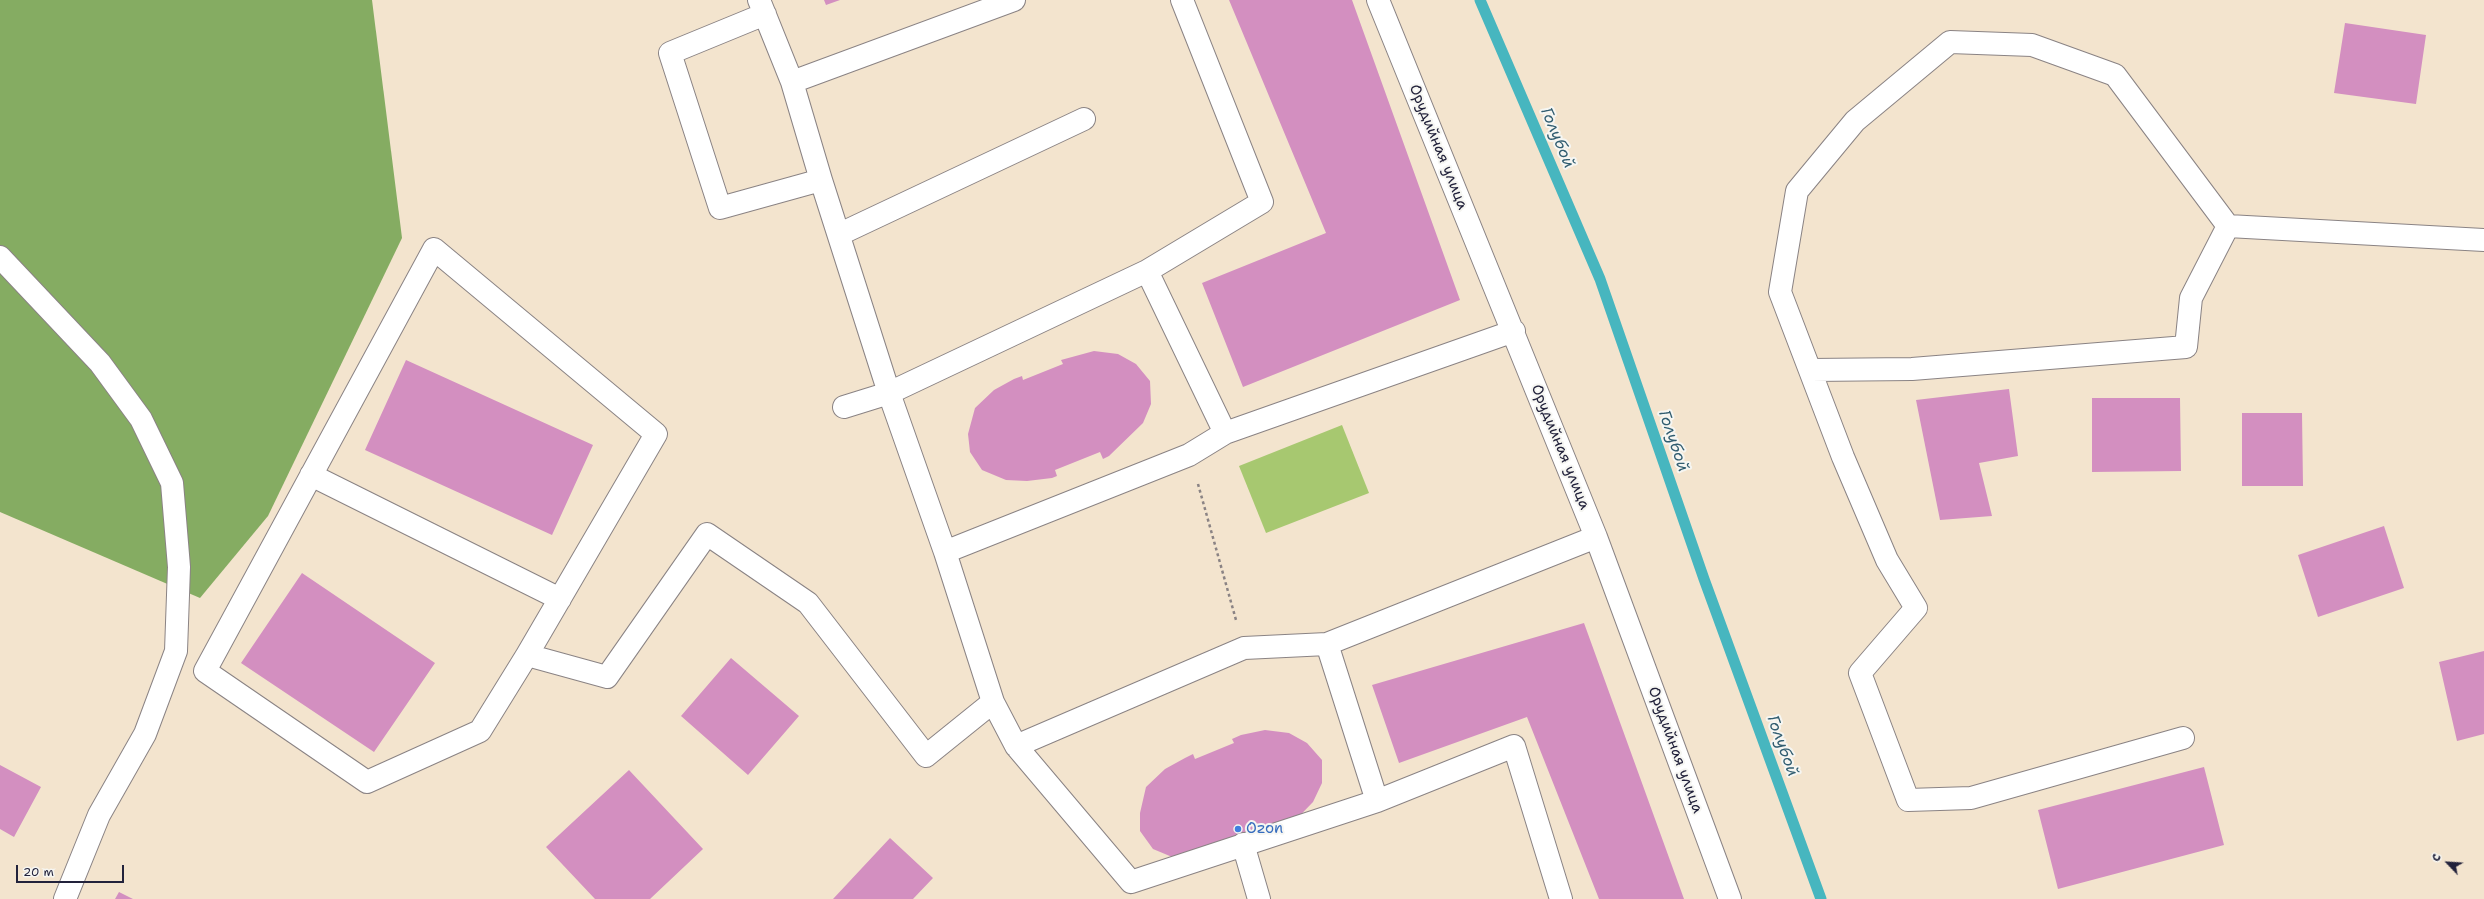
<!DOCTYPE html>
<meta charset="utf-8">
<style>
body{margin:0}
#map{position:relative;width:2484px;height:899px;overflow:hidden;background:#f3e4ce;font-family:"Shantell Sans",sans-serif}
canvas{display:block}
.north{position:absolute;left:2428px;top:843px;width:40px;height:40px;-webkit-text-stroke:3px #f6f6f2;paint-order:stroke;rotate:295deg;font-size:11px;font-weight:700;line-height:16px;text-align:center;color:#22223b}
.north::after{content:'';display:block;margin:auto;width:14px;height:18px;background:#22223b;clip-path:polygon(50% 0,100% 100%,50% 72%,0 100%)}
.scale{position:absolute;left:16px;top:865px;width:108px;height:18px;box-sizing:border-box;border:2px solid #22223b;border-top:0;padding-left:5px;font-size:12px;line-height:14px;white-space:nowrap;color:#22223b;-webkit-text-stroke:3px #f6f6f2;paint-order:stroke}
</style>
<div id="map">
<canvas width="2484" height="899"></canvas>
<div class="north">С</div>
<div class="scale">20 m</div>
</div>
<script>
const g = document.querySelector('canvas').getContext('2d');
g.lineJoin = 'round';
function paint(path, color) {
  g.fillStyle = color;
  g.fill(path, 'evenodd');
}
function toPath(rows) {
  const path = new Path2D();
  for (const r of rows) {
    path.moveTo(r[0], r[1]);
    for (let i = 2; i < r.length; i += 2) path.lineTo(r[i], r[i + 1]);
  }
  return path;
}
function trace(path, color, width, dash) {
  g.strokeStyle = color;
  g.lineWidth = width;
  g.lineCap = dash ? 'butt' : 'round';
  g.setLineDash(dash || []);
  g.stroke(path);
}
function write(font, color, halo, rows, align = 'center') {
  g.font = font + ' "Shantell Sans",sans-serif';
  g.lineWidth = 4;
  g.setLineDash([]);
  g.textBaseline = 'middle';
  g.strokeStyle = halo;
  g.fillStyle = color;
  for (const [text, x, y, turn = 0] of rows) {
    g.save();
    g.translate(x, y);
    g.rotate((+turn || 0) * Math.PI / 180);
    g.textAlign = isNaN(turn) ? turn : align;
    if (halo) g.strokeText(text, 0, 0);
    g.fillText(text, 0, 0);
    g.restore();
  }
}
paint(toPath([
 [1342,425,1369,493,1266,533,1239,466]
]), '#a7c870');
paint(toPath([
 [0,0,372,0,402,238,268,516,200,598,0,512]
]), '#85ac62');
trace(toPath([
 [1480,0,1600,279,1704,579,1821,899]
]), '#47b6bf', 11);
paint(toPath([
 [824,0,840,0,826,5],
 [1229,0,1352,0,1460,300,1243,387,1202,283,1326,233],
 [2345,23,2426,35,2416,104,2334,93],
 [1094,351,1118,354,1136,364,1150,381,1151,404,1143,423,1109,456,1103,459,1100,452,1055,470,1057,476,1052,478,1027,481,1006,480,982,470,970,452,968,434,975,408,994,390,1014,379,1022,376,1023,380,1063,364,1061,360],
 [406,360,593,445,552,535,365,450],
 [2009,389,2018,456,1979,463,1992,516,1940,520,1916,400],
 [2092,398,2180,398,2181,471,2092,472],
 [2242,413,2302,413,2303,486,2242,486],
 [2384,526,2404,588,2318,617,2298,555],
 [302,573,435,663,374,752,241,663],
 [1584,623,1684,899,1599,899,1527,717,1399,763,1372,685],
 [2484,651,2484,734,2457,741,2439,662],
 [731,658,799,716,748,775,681,716],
 [1265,730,1289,733,1307,743,1322,760,1322,783,1313,802,1281,835,1177,859,1153,849,1140,831,1140,813,1146,787,1165,769,1185,758,1193,754,1195,759,1234,743,1232,739,1241,735],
 [0,765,41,787,14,837,0,829],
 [2204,767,2224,845,2058,889,2038,810],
 [629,770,703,849,650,899,595,899,546,847],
 [890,838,933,878,913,899,833,899],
 [119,892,133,899,115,899]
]), '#d38fc0');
const minor = toPath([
 [759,0,792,82],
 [1378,0,1596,537,1730,899],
 [765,14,670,53,720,208,821,180],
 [840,234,1084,119],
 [0,257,100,363,141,419,172,483,179,567,176,651,145,734,99,815,65,899],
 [1147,271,1262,202,1182,0],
 [1811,370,1912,369,2186,347,2191,298,2228,226,2484,240],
 [844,407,889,393,821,180,792,82,1014,0],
 [1225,433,1514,331],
 [311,475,560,599],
 [945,552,1189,455,1225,433,1147,271,889,393,945,552,993,702,1016,746,1131,882,1377,801,1514,746,1561,899],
 [1327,644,1377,801],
 [527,655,656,434,434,249,205,671,367,782,480,731,527,655,607,677,707,534,808,603,926,756,993,702],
 [2183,738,1971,798,1908,800,1860,673,1916,608,1887,560,1843,457,1780,292,1797,191,1855,121,1950,42,2032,45,2115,75,2228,226],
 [1016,746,1244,648,1327,644,1596,537],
 [1243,844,1259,899]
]);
trace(minor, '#8a8384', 24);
trace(toPath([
 [1198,484,1236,620]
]), '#8a8384', 2.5, [3, 3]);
trace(minor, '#fff', 22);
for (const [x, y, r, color] of [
 [1238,829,4,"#3f7fe0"]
]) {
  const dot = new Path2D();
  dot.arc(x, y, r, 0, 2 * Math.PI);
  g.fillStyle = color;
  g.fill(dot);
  trace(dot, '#f6f6f2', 1.5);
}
write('15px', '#22223b', '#f6f6f2', [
 ["Орудийная улица",1438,147,68],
 ["Орудийная улица",1560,447,68],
 ["Орудийная улица",1675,750,70]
]);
write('15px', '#366cbe', '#f6f6f2', [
 ["Ozon",1246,829]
], 'left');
write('italic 16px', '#315d70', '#f6f6f2', [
 ["Голубой",1557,138,67],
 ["Голубой",1673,441,71],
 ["Голубой",1782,746,70]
]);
</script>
